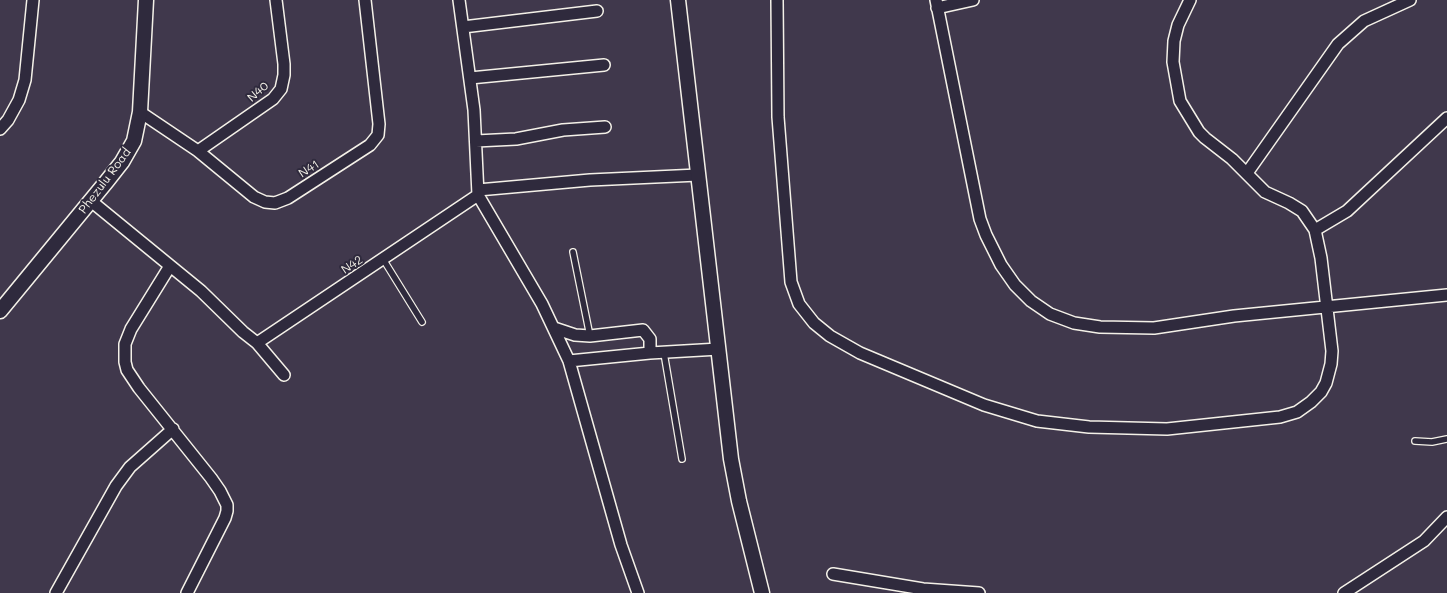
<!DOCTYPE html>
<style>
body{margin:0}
canvas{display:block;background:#40384c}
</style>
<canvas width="1447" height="593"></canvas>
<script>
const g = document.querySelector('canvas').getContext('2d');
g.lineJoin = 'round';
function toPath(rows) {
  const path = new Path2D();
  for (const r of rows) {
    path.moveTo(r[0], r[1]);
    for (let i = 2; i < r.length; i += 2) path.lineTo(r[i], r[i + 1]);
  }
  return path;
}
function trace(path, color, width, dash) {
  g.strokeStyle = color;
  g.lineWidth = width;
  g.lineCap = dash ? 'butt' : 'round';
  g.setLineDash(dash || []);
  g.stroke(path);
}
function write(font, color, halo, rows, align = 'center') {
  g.font = font + ' Mali,sans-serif';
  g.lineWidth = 4;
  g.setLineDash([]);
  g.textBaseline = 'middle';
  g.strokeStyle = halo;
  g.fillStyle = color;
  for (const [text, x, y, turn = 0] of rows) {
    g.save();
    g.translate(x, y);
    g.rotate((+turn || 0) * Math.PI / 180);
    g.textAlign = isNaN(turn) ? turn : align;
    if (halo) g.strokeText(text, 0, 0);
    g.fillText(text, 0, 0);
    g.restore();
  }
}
const service = toPath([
 [573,252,590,336],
 [383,259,422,322],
 [664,353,682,459],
 [1415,441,1432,442,1447,439]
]);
const minor = toPath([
 [777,0,778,117,791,282,799,304,814,323,830,336,860,353,984,405,1037,421,1089,427,1167,429,1280,417,1297,412,1311,402,1321,392,1326,383,1331,364,1332,351,1321,258,1315,230,1302,211,1289,203,1265,192,1232,159,1205,138,1199,132,1180,101,1173,62,1174,41,1178,25,1190,0],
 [936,0,980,219,986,235,1001,265,1015,285,1031,301,1050,314,1074,323,1100,327,1154,328,1234,316,1447,295],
 [937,8,973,0],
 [463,27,597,11],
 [470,78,604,65],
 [140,112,198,151,254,197,265,202,275,203,288,198,370,145,378,135,379,124,365,0],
 [0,129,8,120,19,100,25,80,33,0],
 [476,141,516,139,563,130,605,127],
 [198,151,273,99,281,89,284,75,284,64,276,0],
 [1247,173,1338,44,1364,21,1410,0],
 [478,190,590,180,698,175],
 [478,195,542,304,569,361,621,545,638,593],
 [91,201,201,291,243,332,257,343,478,195,474,110,459,0],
 [1315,230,1347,211,1447,118],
 [170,266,131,329,125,344,125,362,127,370,139,388,211,478,220,491,227,505,227,511,225,518,187,593],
 [554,328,575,335,590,336,643,330,650,339,650,353],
 [257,343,284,375],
 [569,361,650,353,719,349],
 [833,574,923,589,979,593],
 [56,593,116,486,130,467,173,429],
 [1344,593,1424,541,1447,517]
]);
const tertiary = toPath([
 [678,0,731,459,739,501,762,593],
 [0,311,107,181,122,162,134,141,140,112,146,0]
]);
trace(service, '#f4f1e8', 8);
trace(minor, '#f4f1e8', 14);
trace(tertiary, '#f4f1e8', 17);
trace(service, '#2f2a3d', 5.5);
trace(minor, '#2f2a3d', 11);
trace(tertiary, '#2f2a3d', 14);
write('12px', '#f4f1e8', '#2f2a3d', [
 ["N40",258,92,-41],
 ["N41",309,169,-33],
 ["Phezulu Road",105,181,-53],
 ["N42",352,265,-34]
]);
</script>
